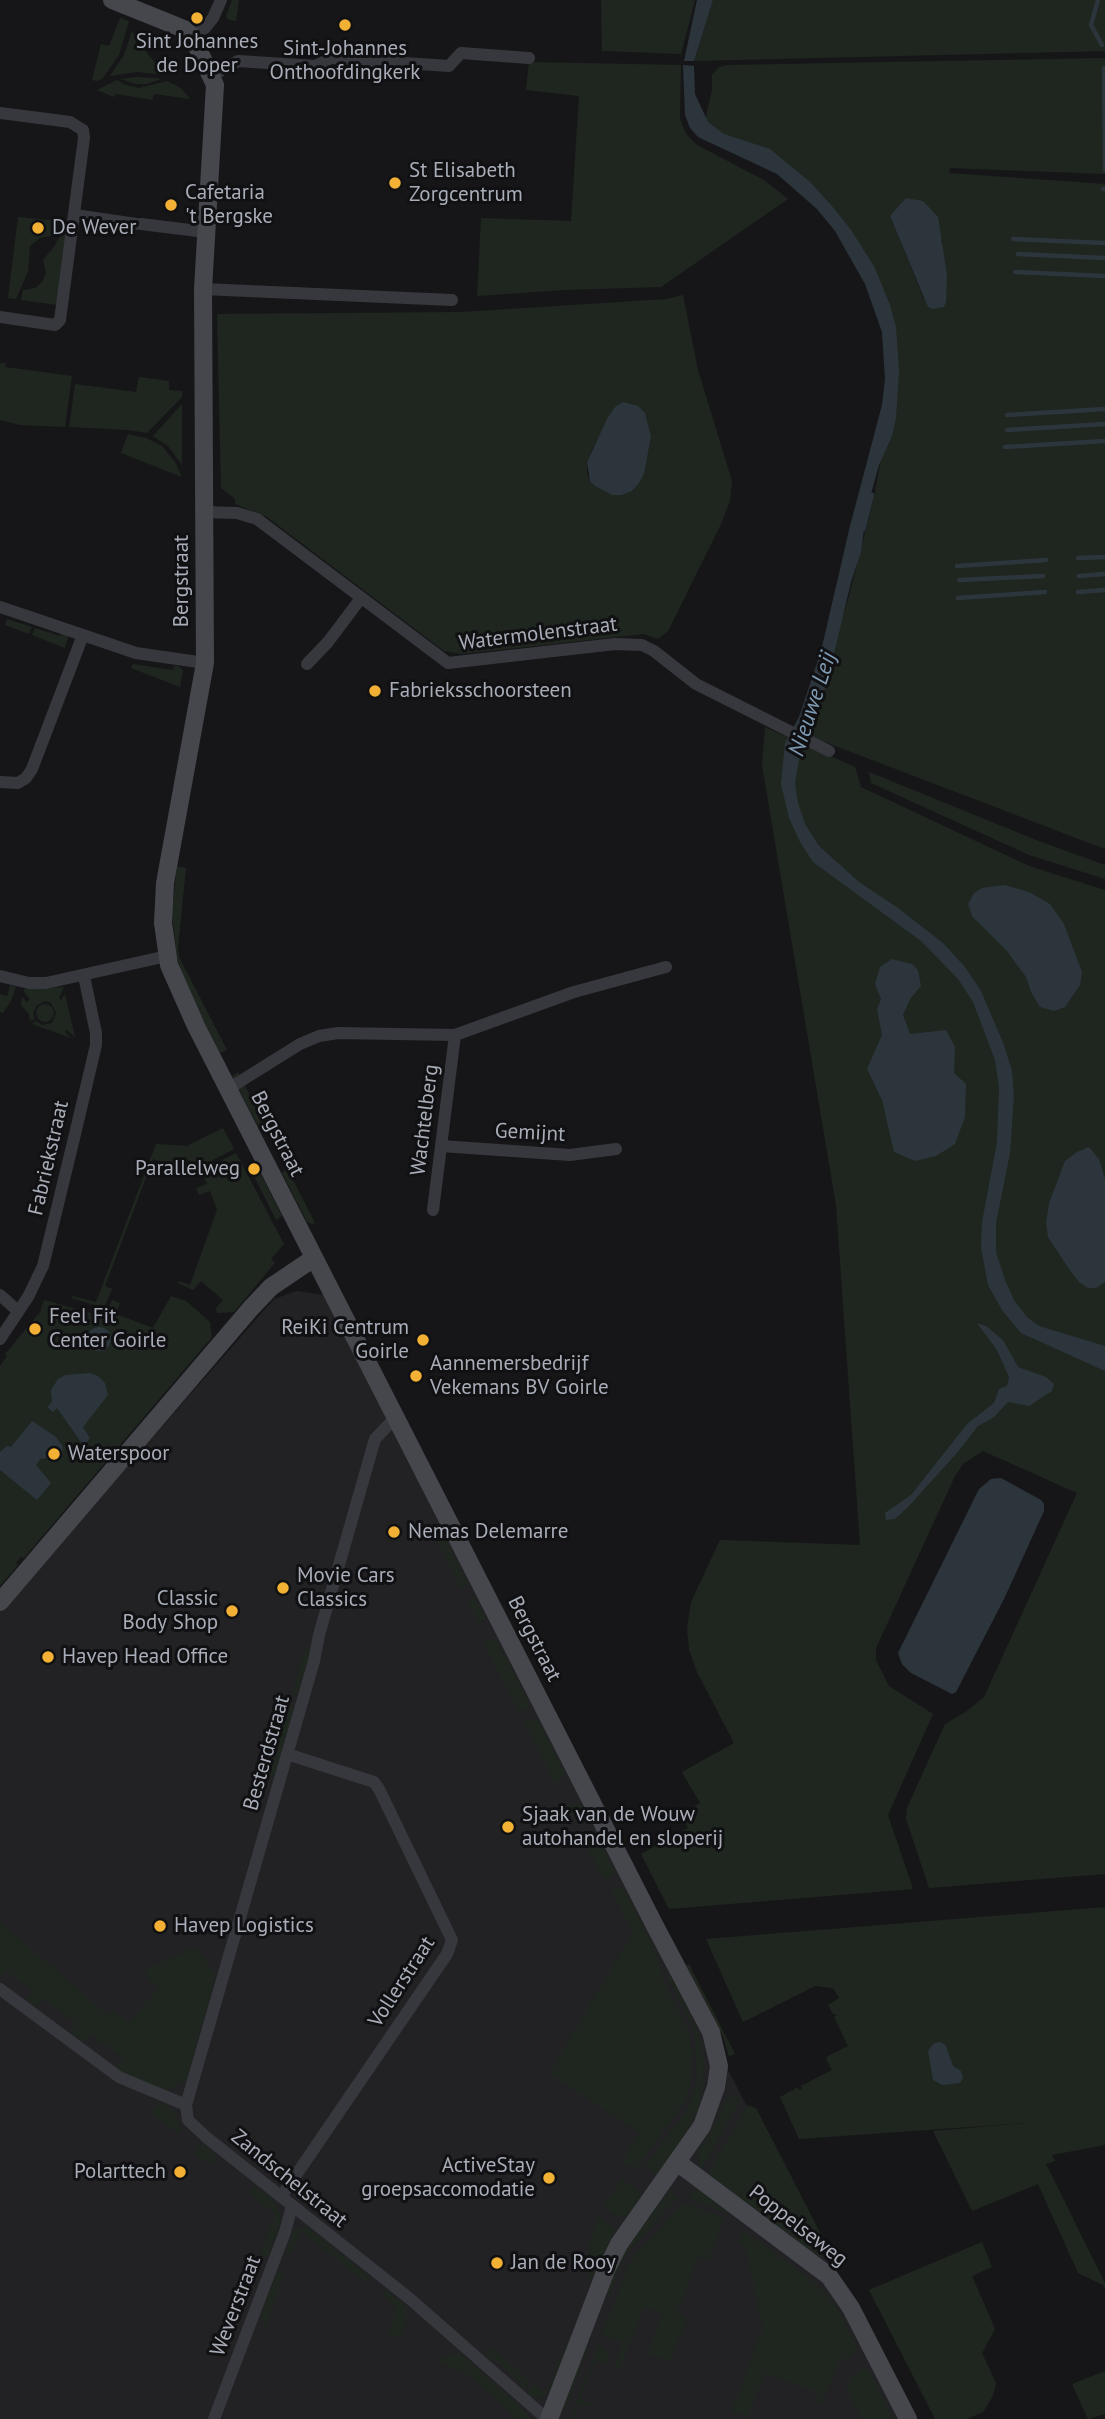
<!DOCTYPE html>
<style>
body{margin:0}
canvas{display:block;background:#161618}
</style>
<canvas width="1105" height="2419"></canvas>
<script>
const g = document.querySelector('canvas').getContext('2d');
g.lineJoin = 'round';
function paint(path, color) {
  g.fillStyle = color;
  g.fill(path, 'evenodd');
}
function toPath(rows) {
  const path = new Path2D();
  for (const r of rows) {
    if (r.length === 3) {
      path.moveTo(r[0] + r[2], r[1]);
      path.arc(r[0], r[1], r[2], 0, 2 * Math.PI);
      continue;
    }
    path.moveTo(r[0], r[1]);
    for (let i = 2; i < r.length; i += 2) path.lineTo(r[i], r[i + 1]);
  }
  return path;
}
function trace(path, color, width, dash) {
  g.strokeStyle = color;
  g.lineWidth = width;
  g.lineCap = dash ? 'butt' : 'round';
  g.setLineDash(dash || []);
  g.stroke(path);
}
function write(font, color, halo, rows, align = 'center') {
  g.font = font + ' "PT Sans",sans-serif';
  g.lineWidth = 6;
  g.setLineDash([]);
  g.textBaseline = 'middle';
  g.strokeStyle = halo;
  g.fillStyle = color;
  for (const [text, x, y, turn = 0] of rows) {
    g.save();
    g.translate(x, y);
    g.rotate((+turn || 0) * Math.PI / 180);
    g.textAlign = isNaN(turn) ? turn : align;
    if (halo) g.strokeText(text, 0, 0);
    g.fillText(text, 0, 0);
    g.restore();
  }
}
paint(toPath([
 [297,1291,324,1295,910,2419,0,2419,0,1611,274,1299]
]), '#222225');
paint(toPath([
 [232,0,239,0,236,21,229,20,226,16],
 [601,0,695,0,681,54,602,51],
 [713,0,1105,0,1105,51,694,61],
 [120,18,129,21,119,55,103,78,97,81,92,80,101,44,109,46],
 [132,31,147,53,165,75,137,72,110,76,124,55],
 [1105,58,1105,174,950,168,949,173,1105,184,1105,849,804,734,848,600,874,497,889,414,880,295,801,181,704,124,712,90,712,75,719,67,729,65],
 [890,216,943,240,924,299],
 [529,62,681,65,680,119,686,134,697,145,764,180,788,199,661,287,564,290,477,296,481,218,571,221,579,96,526,90],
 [137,77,154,78,161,79,147,84,136,84,120,79],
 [117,80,125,85,139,88,167,81,181,88,190,99,154,94,152,100,116,94,114,97,97,90],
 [18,217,60,221,55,235,40,238,30,246,28,271,16,299,8,298],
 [63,230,66,230,57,305,21,300,23,290,35,288,42,282,46,273,43,260,54,247],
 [683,295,698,370,732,481,730,501,721,524,668,631,658,639,644,634,462,654,444,651,267,517,235,504,235,499,221,488,217,314,462,312,667,299],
 [616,406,651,437,644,474,632,491,622,495,613,495,595,486,590,481,587,473,587,462,592,450],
 [0,363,6,363,5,367,72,376,65,427,20,425,0,420],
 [139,377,169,381,169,390,182,391,182,397,147,433,129,430,69,427,75,384,136,392],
 [182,404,182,465,168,446,153,436],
 [128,434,146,438,162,446,175,462,182,477,121,453],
 [7,619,32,627,29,634,5,625],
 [35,628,60,636,62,631,69,634,65,648,32,635],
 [133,664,173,670,174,666,178,666,183,670,180,687,131,668],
 [765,727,855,767,861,787,1029,866,1105,890,1105,1874,929,1888,906,1819,907,1808,945,1724,967,1711,984,1697,1077,1493,983,1451,963,1464,955,1476,876,1648,876,1660,889,1686,933,1714,888,1815,913,1889,669,1909,641,1854,688,1828,681,1815,700,1803,682,1772,734,1743,697,1672,689,1649,687,1629,691,1602,720,1540,860,1545,836,1205,762,765],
 [869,772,1036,840,1105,865,1105,879,1029,855,871,783],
 [177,866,186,868,178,948,179,957,227,1050,220,1053,187,988,177,958,172,913],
 [10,985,16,987,11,1001,3,1013,0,1012,0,994,7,996],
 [64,987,59,998,61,1000,65,994,75,1037,67,1030,65,1032,71,1038,32,1024,36,1021,42,1025,52,1023,56,1013,51,1003,45,1001,36,1006,33,1014,35,1019,30,1021,29,1014,21,1005,22,997,27,1002,30,999,24,992,24,989],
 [45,1013,9],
 [238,1072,268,1131,262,1134,232,1076],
 [223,1128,234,1149,188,1173,193,1162,183,1158,178,1168,153,1159,105,1286,112,1289,104,1308,72,1298,72,1296,96,1302,156,1144,187,1146],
 [236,1153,284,1244,271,1259,275,1263,234,1312,218,1313,215,1309,223,1300,201,1281,193,1290,178,1283,179,1281,190,1285,217,1210,210,1191,199,1195,196,1188,207,1184,203,1174,192,1176],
 [256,1165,282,1216,276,1220,250,1168],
 [287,1168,315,1223,312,1224,307,1222,282,1173],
 [171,1296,186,1301,210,1322,212,1337,24,1558,21,1557,16,1563,18,1565,0,1586,0,1366,7,1356,5,1354,40,1312,44,1300,102,1316,103,1312,107,1313,112,1300,120,1303,116,1314,153,1328],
 [443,1534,469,1585,461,1588,435,1537],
 [474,1596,486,1619,479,1623,468,1601],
 [496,1638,529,1703,526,1709,519,1712,484,1644],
 [306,1646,310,1647,310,1655,298,1694,292,1694],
 [289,1703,294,1709,275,1774,267,1777],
 [532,1720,538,1720,565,1773,556,1785,525,1724],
 [566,1803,581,1804,589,1820,578,1826],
 [594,1830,615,1871,605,1880,582,1836],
 [616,1887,624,1888,655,1949,663,1979,688,2030,692,2049,692,2078,685,2101,635,2170,622,2162,640,2133,549,2074,633,1933,610,1889],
 [1105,1907,1105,2145,1052,2155,1055,2161,1046,2164,1105,2283,1105,2289,1103,2285,1078,2273,1038,2184,972,2211,933,2131,1026,2123,799,2139,780,2097,798,2087,799,2090,802,2089,801,2086,832,2070,826,2059,828,2056,848,2046,834,2017,837,2015,833,2014,828,2005,839,1998,833,1988,815,1986,743,2022,706,1939],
 [0,1922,108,2015,113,2010,129,2023,158,1988,145,1973,150,1967,196,1947,216,1975,185,2084,179,2082,177,2088,170,2088,166,2093,127,2076,116,2068,123,2058,90,2034,84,2042,70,2032,76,2023,44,1999,37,2008,25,2000,32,1990,6,1971,0,1978],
 [689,1964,735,2054,729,2057,723,2037,686,1965],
 [670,1974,698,2032,703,2052,704,2074,702,2095,697,2113,677,2147,657,2175,647,2168,646,2164,686,2112,693,2096,697,2077,694,2031,667,1976],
 [728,2095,740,2101,700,2171,697,2151,718,2120],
 [159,2101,173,2110,181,2130,179,2134,150,2113],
 [748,2105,756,2108,830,2252,820,2257,707,2175],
 [202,2143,216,2154,213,2166,194,2154],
 [622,2179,639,2191,640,2197,627,2216,618,2217,603,2207],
 [256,2186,273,2200,279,2212,280,2225,268,2256,260,2256,276,2214,249,2194],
 [698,2187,728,2209,729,2214,689,2199],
 [669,2190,677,2198,631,2248,623,2260,609,2295,604,2294,622,2255],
 [686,2204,725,2218,708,2259,698,2256,677,2313,687,2317,670,2362,647,2354,662,2314,644,2307,620,2369,615,2368,621,2344,617,2340,602,2334,629,2264,637,2253,681,2205],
 [598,2217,616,2230,605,2250,595,2276,588,2278,591,2238],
 [307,2227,370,2277,365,2282,301,2231,291,2255,286,2253,294,2229],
 [744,2231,815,2283,836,2305,857,2346,855,2352,838,2364,821,2406,815,2404,818,2393,765,2373,748,2417,732,2411,763,2328,746,2250,740,2245,738,2241],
 [982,2242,992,2267,972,2276,995,2329,982,2353,996,2383,993,2396,983,2412,967,2419,935,2419,869,2290],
 [277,2273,285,2273,265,2326,260,2317],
 [386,2290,404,2304,407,2310,407,2318,399,2338,388,2333,397,2308,382,2295],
 [569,2336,571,2337,552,2389,542,2397,530,2396,526,2393,534,2384,543,2391,548,2390],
 [598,2345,607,2350,608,2357,606,2363,595,2360,580,2399,590,2403,590,2406,579,2403,573,2419,570,2419],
 [589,2346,565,2409,564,2410,561,2409,585,2349],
 [491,2348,530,2381,523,2390,519,2387,522,2383,493,2358,489,2360,486,2358,487,2352],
 [459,2352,524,2410,531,2419,516,2419,472,2377,437,2361],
 [863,2368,869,2370,894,2419,862,2419,846,2389,852,2376],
 [1105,2371,1105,2414,1088,2419,1072,2384]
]), '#1e261f');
paint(toPath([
 [697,0,713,0,694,61,684,61],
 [683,65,694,66,695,94,708,122,724,134,770,149,810,182,832,206,851,230,875,268,890,305,896,327,899,371,896,418,892,436,879,465,866,512,861,552,851,582,828,679,813,725,800,755,795,783,798,803,805,824,819,846,859,882,898,908,943,943,965,967,981,991,1004,1045,1012,1071,1014,1096,1010,1153,996,1223,996,1252,1005,1280,1014,1300,1027,1317,1039,1326,1105,1346,1105,1371,1021,1333,1002,1310,988,1285,981,1248,982,1222,997,1142,999,1087,995,1060,973,1002,958,979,921,941,813,862,800,842,789,818,781,784,785,743,799,717,821,651,850,526,882,405,885,379,882,332,865,284,835,231,817,209,777,174,698,137,690,128,685,115],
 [906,198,923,201,938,217,947,275,946,302,944,307,933,309,928,307,890,216],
 [623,402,638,406,645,413,651,437,644,474,639,483,632,491,622,495,612,495,595,486,590,481,587,462,608,417,616,406],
 [1004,885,1029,892,1050,904,1064,924,1082,972,1080,985,1065,1007,1054,1011,1040,1007,1031,992,1026,977,1007,951,972,916,968,904,974,893,982,888],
 [892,959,912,964,918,970,921,986,910,999,903,1015,910,1034,946,1030,955,1047,954,1073,966,1084,965,1117,955,1144,936,1156,915,1161,894,1152,882,1100,867,1069,882,1035,877,1009,881,999,875,984,880,967],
 [1089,1147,1099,1159,1105,1179,1105,1282,1096,1288,1088,1288,1079,1282,1067,1266,1048,1237,1046,1223,1049,1203,1065,1161,1077,1152],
 [977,1323,986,1326,1003,1340,1018,1367,1046,1377,1054,1384,1052,1391,1029,1406,1008,1402,994,1417,978,1426,956,1454,907,1508,895,1519,886,1520,885,1513,911,1495,967,1424,994,1403,999,1389,1007,1386,1009,1377,997,1350],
 [99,1339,12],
 [90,1373,98,1376,105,1383,108,1395,83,1427,90,1438,86,1443,81,1442,57,1408,53,1412,47,1407,52,1402,51,1390,58,1379,65,1375],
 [32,1421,56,1437,62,1445,63,1450,59,1456,40,1459,36,1465,51,1483,37,1500,0,1470,0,1452,7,1446,11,1447],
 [1001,1478,1041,1500,1044,1504,1044,1511,1004,1599,956,1692,952,1694,911,1673,902,1664,898,1653,979,1489,991,1479],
 [941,2042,946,2046,953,2066,961,2071,963,2078,960,2083,942,2085,933,2080,928,2051,934,2043]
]), '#2c353c');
trace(toPath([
 [1098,0,1091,25,1102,45],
 [1104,68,1105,170],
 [1103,189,1105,189],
 [1013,239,1105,243],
 [1018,254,1105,258],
 [1015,272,1105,276],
 [1007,415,1105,409],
 [1007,430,1105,424],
 [1005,447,1105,441],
 [863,530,872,495],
 [1078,558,1105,557],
 [957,566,1046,560],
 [1079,576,1105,574],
 [959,580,1043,576],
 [1078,592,1105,590],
 [958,598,1045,592]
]), '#2c353c', 4.5);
trace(toPath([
 [192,36,205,28,213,18,221,0],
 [211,76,238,61,315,66,331,58,449,66,461,53,529,58],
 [0,113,70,122,83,130,84,138,60,320,55,325,0,317],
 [75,215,136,224],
 [141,224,206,232],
 [203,289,452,300],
 [204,512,237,513,257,519,448,663,615,644,642,645,654,651,696,684,829,751],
 [0,607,136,653,205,663],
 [307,664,328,642,361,598],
 [0,782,18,783,26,778,32,769,83,635],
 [0,976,29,983,46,983,167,956],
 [228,1089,300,1044,319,1036,338,1033,455,1035,574,992,666,967],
 [441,1146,570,1155,616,1149],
 [433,1210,455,1035],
 [0,1295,18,1311],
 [0,1339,28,1297,43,1266,76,1130,96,1045,96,1033,84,976],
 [0,1989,119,2077,186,2105,188,2120,206,2137,409,2298,547,2419],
 [186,2105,314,1661,319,1635,375,1439,395,1418],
 [281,2197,447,1954,452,1940,379,1789,374,1782,287,1754],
 [214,2419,285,2232,292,2206]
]), '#37383d', 12);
trace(toPath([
 [112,0,184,29,192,36,215,85,203,289,205,663,165,883,163,923,169,965,196,1026,655,1926,711,2032,719,2066,716,2087,702,2126,619,2244,606,2270,549,2419],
 [0,1602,251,1308,271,1287,314,1258],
 [677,2162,829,2276,851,2308,908,2419]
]), '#45474d', 18);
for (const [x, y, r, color] of [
 [197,18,7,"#f2b134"],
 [345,25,7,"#f2b134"],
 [395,183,7,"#f2b134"],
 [171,205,7,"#f2b134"],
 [38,228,7,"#f2b134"],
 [375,691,7,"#f2b134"],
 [254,1169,7,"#f2b134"],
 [35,1329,7,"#f2b134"],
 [423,1340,7,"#f2b134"],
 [416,1376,7,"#f2b134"],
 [54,1454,7,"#f2b134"],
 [394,1532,7,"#f2b134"],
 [283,1588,7,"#f2b134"],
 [232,1611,7,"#f2b134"],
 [48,1657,7,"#f2b134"],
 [508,1827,7,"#f2b134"],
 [160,1926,7,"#f2b134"],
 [180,2172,7,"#f2b134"],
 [549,2178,7,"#f2b134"],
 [497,2263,7,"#f2b134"]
]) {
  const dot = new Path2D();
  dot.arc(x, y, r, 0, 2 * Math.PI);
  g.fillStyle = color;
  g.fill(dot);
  trace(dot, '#111113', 2.5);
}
write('21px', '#a8adb8', '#111113', [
 ["Sint Johannes",197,42,"center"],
 ["de Doper",197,66,"center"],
 ["Sint-Johannes",345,49,"center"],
 ["Onthoofdingkerk",345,73,"center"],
 ["St Elisabeth",409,171],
 ["Zorgcentrum",409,195],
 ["Cafetaria",185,193],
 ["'t Bergske",185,217],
 ["De Wever",52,228],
 ["Fabrieksschoorsteen",389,691],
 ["Parallelweg",240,1169,"right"],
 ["Feel Fit",49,1317],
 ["Center Goirle",49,1341],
 ["ReiKi Centrum",409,1328,"right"],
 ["Goirle",409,1352,"right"],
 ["Aannemersbedrijf",430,1364],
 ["Vekemans BV Goirle",430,1388],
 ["Waterspoor",68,1454],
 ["Nemas Delemarre",408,1532],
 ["Movie Cars",297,1576],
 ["Classics",297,1600],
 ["Classic",218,1599,"right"],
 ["Body Shop",218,1623,"right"],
 ["Havep Head Office",62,1657],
 ["Sjaak van de Wouw",522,1815],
 ["autohandel en sloperij",522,1839],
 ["Havep Logistics",174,1926],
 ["ActiveStay",535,2166,"right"],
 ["groepsaccomodatie",535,2190,"right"],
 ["Polarttech",166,2172,"right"],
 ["Jan de Rooy",511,2263]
], 'left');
write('21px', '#a8adb8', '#111113', [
 ["Bergstraat",182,581,-90],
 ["Watermolenstraat",538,634,-7],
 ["Wachtelberg",425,1120,-83],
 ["Gemijnt",530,1133,3],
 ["Bergstraat",277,1134,63],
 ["Fabriekstraat",49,1158,-77],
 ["Bergstraat",534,1639,63],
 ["Besterdstraat",267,1753,-74],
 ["Vollerstraat",402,1982,-57],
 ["Zandschelstraat",289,2179,39],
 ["Poppelseweg",798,2226,38],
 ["Weverstraat",236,2306,-69]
]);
write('italic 23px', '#7f9bb3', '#111113', [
 ["Nieuwe Leij",813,704,-72]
]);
</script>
